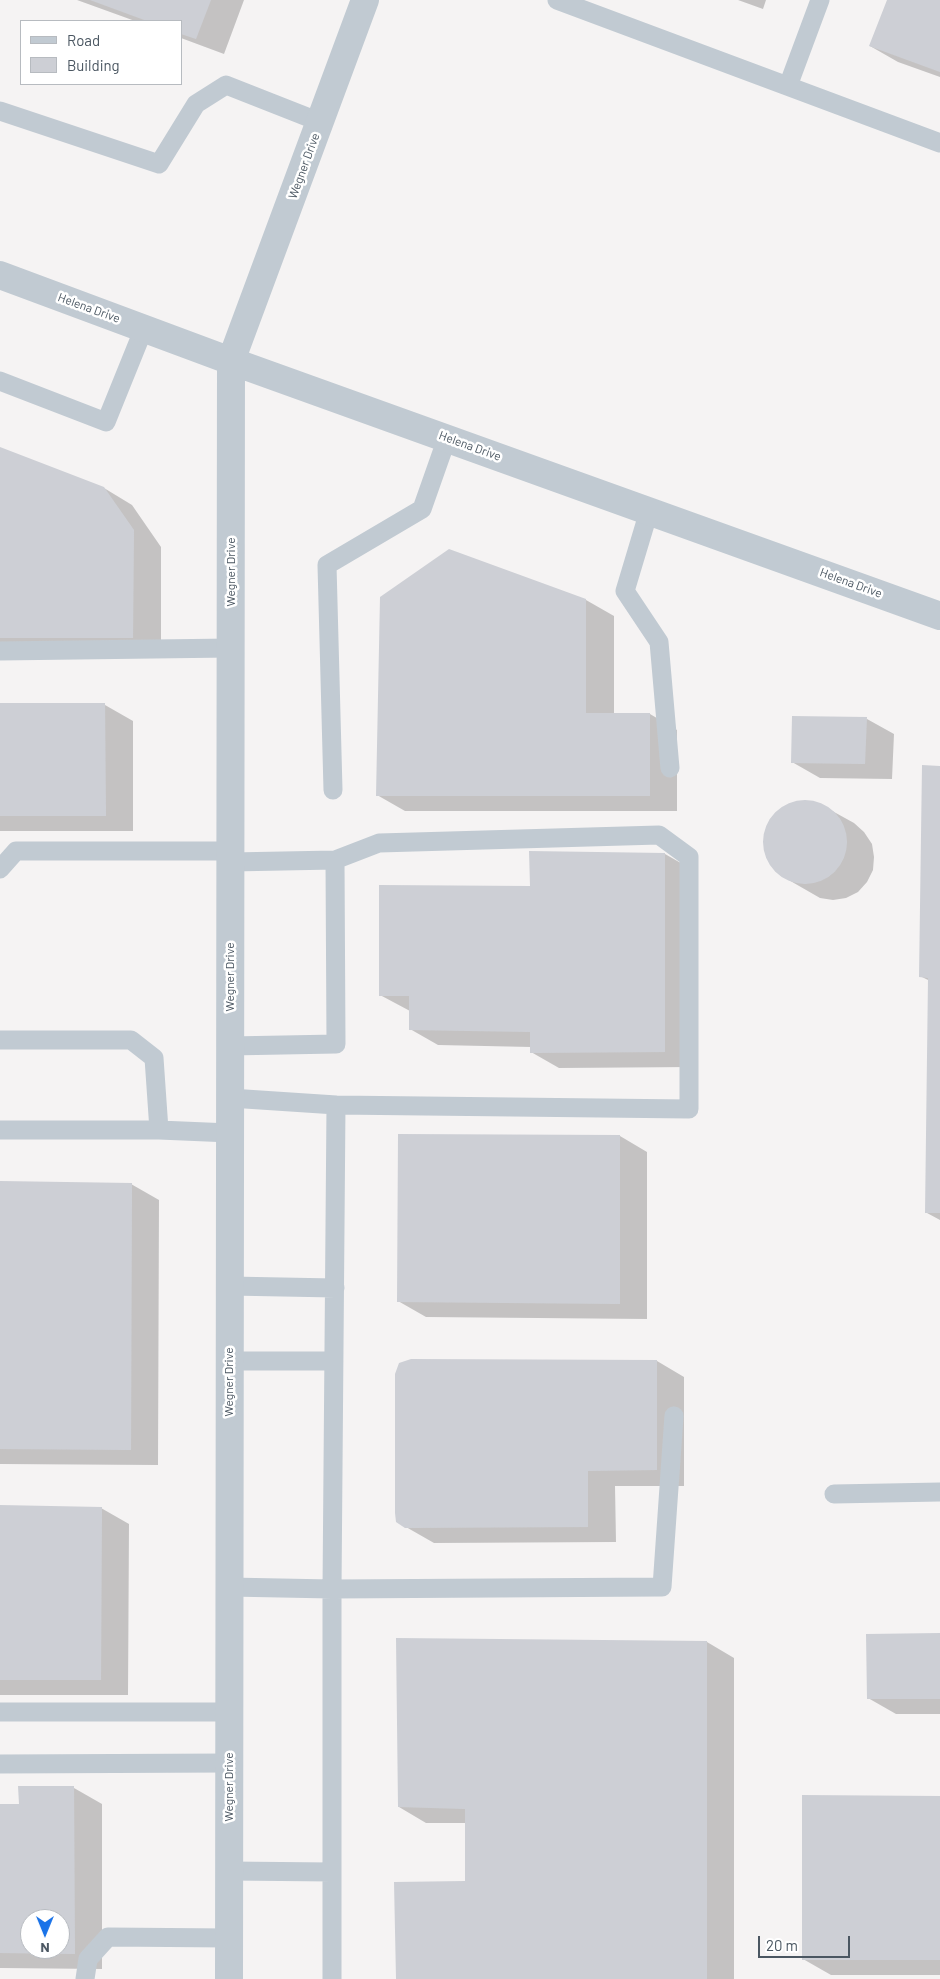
<!DOCTYPE html>
<style>
body{margin:0}
#map{position:relative;width:940px;height:1979px;overflow:hidden;background:#f5f3f3;font-family:Barlow,sans-serif}
canvas{display:block}
.legend{position:absolute;left:20px;top:20px;width:162px;height:65px;box-sizing:border-box;background:#fff;border:1px solid #b7bbc0;margin:0;padding:6px 9px;list-style:none;font-size:15px;color:#4a5661}
.legend li{display:flex;align-items:center;gap:10px;height:25px}
.legend b{width:25px;border:1px solid #b7bbc0}
.north{position:absolute;left:20px;top:1909px;width:50px;height:50px;box-sizing:border-box;background:#fff;border:1px solid #b7bbc0;border-radius:50%;rotate:180deg;font-size:14px;font-weight:700;line-height:20px;text-align:center;color:#4a5661}
.north::after{content:'';display:block;margin:auto;width:18px;height:22px;background:#1a73e8;clip-path:polygon(50% 0,100% 100%,50% 72%,0 100%)}
.scale{position:absolute;left:758px;top:1936px;width:92px;height:22px;box-sizing:border-box;border:2px solid #4a5661;border-top:0;padding-left:6px;font-size:15px;line-height:18px;white-space:nowrap;color:#4a5661;-webkit-text-stroke:4px #fff;paint-order:stroke}
</style>
<div id="map">
<canvas width="940" height="1979"></canvas>
<ul class="legend">
<li><b style="height:6px;background:#c1cad2"></b>Road</li>
<li><b style="height:14px;background:#cdcfd5"></b>Building</li>
</ul>
<div class="north">N</div>
<div class="scale">20 m</div>
</div>
<script>
const g = document.querySelector('canvas').getContext('2d');
g.lineJoin = 'round';
function paint(path, color) {
  g.fillStyle = color;
  g.fill(path, 'evenodd');
}
function toPath(rows) {
  const path = new Path2D();
  for (const r of rows) {
    if (r.length === 3) {
      path.moveTo(r[0] + r[2], r[1]);
      path.arc(r[0], r[1], r[2], 0, 2 * Math.PI);
      continue;
    }
    path.moveTo(r[0], r[1]);
    for (let i = 2; i < r.length; i += 2) path.lineTo(r[i], r[i + 1]);
  }
  return path;
}
function trace(path, color, width, dash) {
  g.strokeStyle = color;
  g.lineWidth = width;
  g.lineCap = dash ? 'butt' : 'round';
  g.setLineDash(dash || []);
  g.stroke(path);
}
function write(font, color, halo, rows, align = 'center') {
  g.font = font + ' Barlow,sans-serif';
  g.lineWidth = 5;
  g.setLineDash([]);
  g.textBaseline = 'middle';
  g.strokeStyle = halo;
  g.fillStyle = color;
  for (const [text, x, y, turn = 0] of rows) {
    g.save();
    g.translate(x, y);
    g.rotate((+turn || 0) * Math.PI / 180);
    g.textAlign = isNaN(turn) ? turn : align;
    if (halo) g.strokeText(text, 0, 0);
    g.fillText(text, 0, 0);
    g.restore();
  }
}
paint(toPath([
 [77,0,244,0,224,54,181,38,181,21,135,21],
 [738,0,766,0,763,9],
 [889,0,940,0,940,77,898,62,870,46],
 [0,449,104,488,132,505,161,547,161,653,0,653],
 [586,600,614,616,614,714,650,714,677,730,677,811,405,811,377,795],
 [0,705,105,705,133,721,133,831,0,831],
 [867,719,894,734,892,779,820,778,792,762],
 [940,768,940,1220,927,1213,930,981,920,976],
 [798,802,812,802,825,807,854,823,864,832,872,844,874,857,873,870,867,882,858,892,846,898,833,900,820,898,780,875,771,865,765,853,764,840,767,827,774,815,785,807],
 [665,854,693,870,693,1067,559,1068,531,1052,531,1047,438,1045,410,1029,410,1011,380,995,531,887],
 [620,1136,647,1152,647,1319,426,1317,398,1301],
 [0,1182,131,1184,159,1200,158,1465,0,1464],
 [657,1361,684,1377,684,1486,615,1486,616,1542,434,1543,406,1527],
 [0,1506,101,1508,129,1524,128,1695,0,1695],
 [940,1635,940,1714,896,1714,868,1698],
 [707,1642,734,1658,734,1979,397,1979,466,1882,466,1823,426,1823,399,1807],
 [74,1788,102,1804,102,1969,0,1968,0,1805,20,1805],
 [30,1919,60,1919,60,1949,30,1949],
 [940,1797,940,1975,831,1975,803,1959]
]), '#0003');
paint(toPath([
 [90,0,211,0,196,39,181,34,181,21,147,21],
 [887,0,940,0,940,72,869,46],
 [0,447,104,487,134,530,133,638,0,638],
 [449,549,586,599,586,713,650,713,650,796,376,796,380,597],
 [0,703,105,703,106,816,0,816],
 [792,716,867,717,865,764,791,763],
 [922,765,940,766,940,1213,925,1213,928,978,919,977],
 [805,842,42],
 [529,851,665,853,665,1052,530,1053,530,1032,409,1030,409,996,379,996,379,885,530,886],
 [398,1134,620,1135,620,1304,397,1302],
 [0,1181,132,1183,131,1450,0,1449],
 [411,1359,657,1360,657,1470,588,1471,588,1527,405,1528,396,1522,395,1513,395,1374,399,1363],
 [0,1505,102,1507,101,1680,0,1680],
 [940,1633,940,1699,867,1699,866,1634],
 [396,1638,707,1641,707,1979,396,1979,394,1882,465,1881,465,1809,398,1807],
 [18,1786,74,1786,75,1954,0,1953,0,1804,19,1804],
 [30,1919,60,1919,60,1949,30,1949],
 [802,1795,940,1796,940,1960,802,1960]
]), '#cdcfd5');
trace(toPath([
 [557,0,940,143],
 [788,86,820,0],
 [0,111,159,164,196,104,226,85,320,122],
 [0,381,106,422,144,328],
 [649,511,625,591,659,642,670,768],
 [0,651,231,648],
 [333,790,327,565,422,509,447,438],
 [231,862,335,860,379,843,659,835,689,857,689,1109,336,1105],
 [0,869,16,851,231,851],
 [0,1040,131,1040,154,1058,159,1130],
 [230,1046,336,1044,335,860],
 [230,1098,336,1105,332,1589,662,1587,674,1416],
 [0,1130,159,1130,230,1133],
 [230,1286,335,1288],
 [229,1361,334,1361],
 [834,1494,940,1492],
 [229,1587,332,1589,332,1979],
 [0,1712,229,1712],
 [0,1764,229,1763],
 [229,1871,332,1872],
 [85,1979,88,1959,108,1937,229,1938]
]), '#c1cad2', 19);
trace(toPath([
 [0,275,231,361,940,616],
 [229,1979,231,361,365,0]
]), '#c1cad2', 28);
write('12px', '#4a5661', '#fff', [
 ["Wegner Drive",304,166,-70],
 ["Helena Drive",89,308,20],
 ["Helena Drive",470,446,20],
 ["Wegner Drive",231,572,-90],
 ["Helena Drive",851,583,20],
 ["Wegner Drive",230,977,-90],
 ["Wegner Drive",229,1382,-90],
 ["Wegner Drive",229,1787,-90]
]);
</script>
